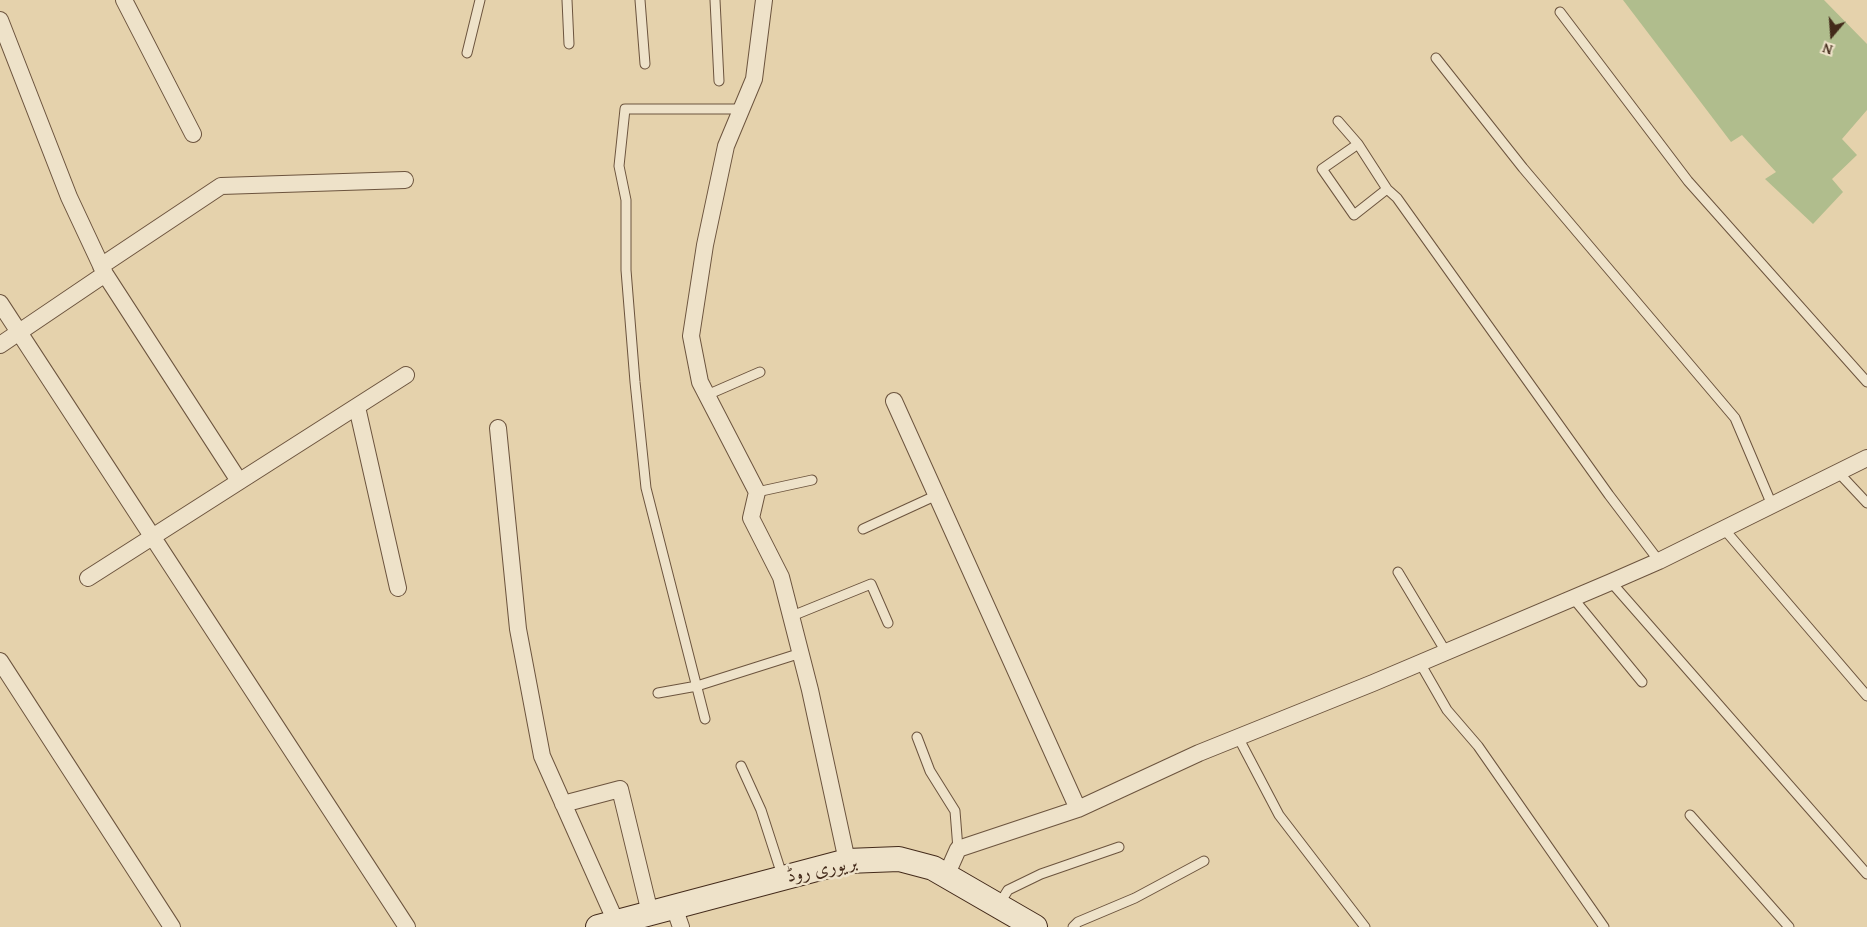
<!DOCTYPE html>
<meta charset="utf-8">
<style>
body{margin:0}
#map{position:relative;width:1867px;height:927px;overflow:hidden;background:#e5d2ac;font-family:"Gentium Book Plus",serif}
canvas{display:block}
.north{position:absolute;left:1807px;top:10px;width:50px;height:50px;-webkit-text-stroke:4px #eee2c9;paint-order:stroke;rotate:198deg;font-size:14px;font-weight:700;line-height:20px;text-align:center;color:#432a1a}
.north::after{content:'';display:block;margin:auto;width:18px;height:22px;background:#432a1a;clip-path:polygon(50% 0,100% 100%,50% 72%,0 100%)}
</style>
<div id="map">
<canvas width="1867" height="927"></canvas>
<div class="north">N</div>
</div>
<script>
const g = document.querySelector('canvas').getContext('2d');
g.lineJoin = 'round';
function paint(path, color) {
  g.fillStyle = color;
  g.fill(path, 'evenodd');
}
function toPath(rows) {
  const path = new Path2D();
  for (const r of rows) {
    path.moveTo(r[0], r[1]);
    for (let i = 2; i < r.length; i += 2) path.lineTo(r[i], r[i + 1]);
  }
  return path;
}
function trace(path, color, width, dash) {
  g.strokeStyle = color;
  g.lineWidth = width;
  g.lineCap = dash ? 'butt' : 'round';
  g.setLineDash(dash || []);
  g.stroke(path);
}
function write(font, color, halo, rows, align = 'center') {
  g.font = font + ' "Gentium Book Plus",Amiri,serif';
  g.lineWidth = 5;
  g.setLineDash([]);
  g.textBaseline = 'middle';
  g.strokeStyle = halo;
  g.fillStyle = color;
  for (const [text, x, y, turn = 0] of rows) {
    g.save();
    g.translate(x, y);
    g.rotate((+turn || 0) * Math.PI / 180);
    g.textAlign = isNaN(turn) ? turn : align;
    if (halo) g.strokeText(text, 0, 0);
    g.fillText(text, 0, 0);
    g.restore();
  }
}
paint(toPath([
 [1623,0,1824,0,1867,44,1867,110,1842,139,1857,155,1832,179,1843,192,1813,224,1765,179,1776,172,1742,135,1731,142]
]), '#b0bd8d');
const service = toPath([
 [567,0,569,44],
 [640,0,645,64],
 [715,0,719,81],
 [1560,12,1688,181,1867,382],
 [467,53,480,0],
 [1436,58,1523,168,1735,418,1772,505],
 [1338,121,1358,144],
 [1387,189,1358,144,1322,169,1354,215,1387,189,1397,198,1609,495,1659,561],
 [707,395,760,372],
 [1838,472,1867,503],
 [757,492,812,480],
 [863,529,937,495],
 [1724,529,1867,696],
 [1398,572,1446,652],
 [1611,582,1867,874],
 [1573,598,1642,682],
 [792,616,871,584,888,623],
 [1420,663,1447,710,1478,746,1604,927],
 [658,693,697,686,801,653],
 [705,719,646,488,635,382,626,270,626,200,619,166,625,109,741,109],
 [917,737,930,771,955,811,958,849],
 [1238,737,1279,815,1365,927],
 [741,766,761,810,783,878],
 [1690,815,1789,927],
 [998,906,1008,890,1041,874,1119,847],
 [1073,927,1078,922,1135,898,1204,861]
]);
const minor = toPath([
 [124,0,193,134],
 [764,0,754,79,726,146,705,245,691,336,700,382,757,492,751,518,781,577,810,690,847,861],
 [0,20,69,197,105,274,239,481],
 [101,266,221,186,405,180],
 [0,303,407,927],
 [0,345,105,274],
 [894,401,1078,809],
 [357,407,398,588],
 [498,428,518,629,542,756,616,922],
 [88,578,406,375],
 [0,661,172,927],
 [563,804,620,789,650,913],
 [946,876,958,849,1078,809,1199,753,1373,683,1611,582,1659,561,1867,458],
 [674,907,681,927]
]);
const secondary = toPath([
 [598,927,847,861,899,859,933,868,1035,927]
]);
trace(service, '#6c543e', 11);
trace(minor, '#6c543e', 18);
trace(secondary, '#432a1a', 26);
trace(service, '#eee2c9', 9);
trace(minor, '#eee2c9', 16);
trace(secondary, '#eee2c9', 24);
write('19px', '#432a1a', '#eee2c9', [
 ["بریوری روڈ",822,870,-12]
]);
</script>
